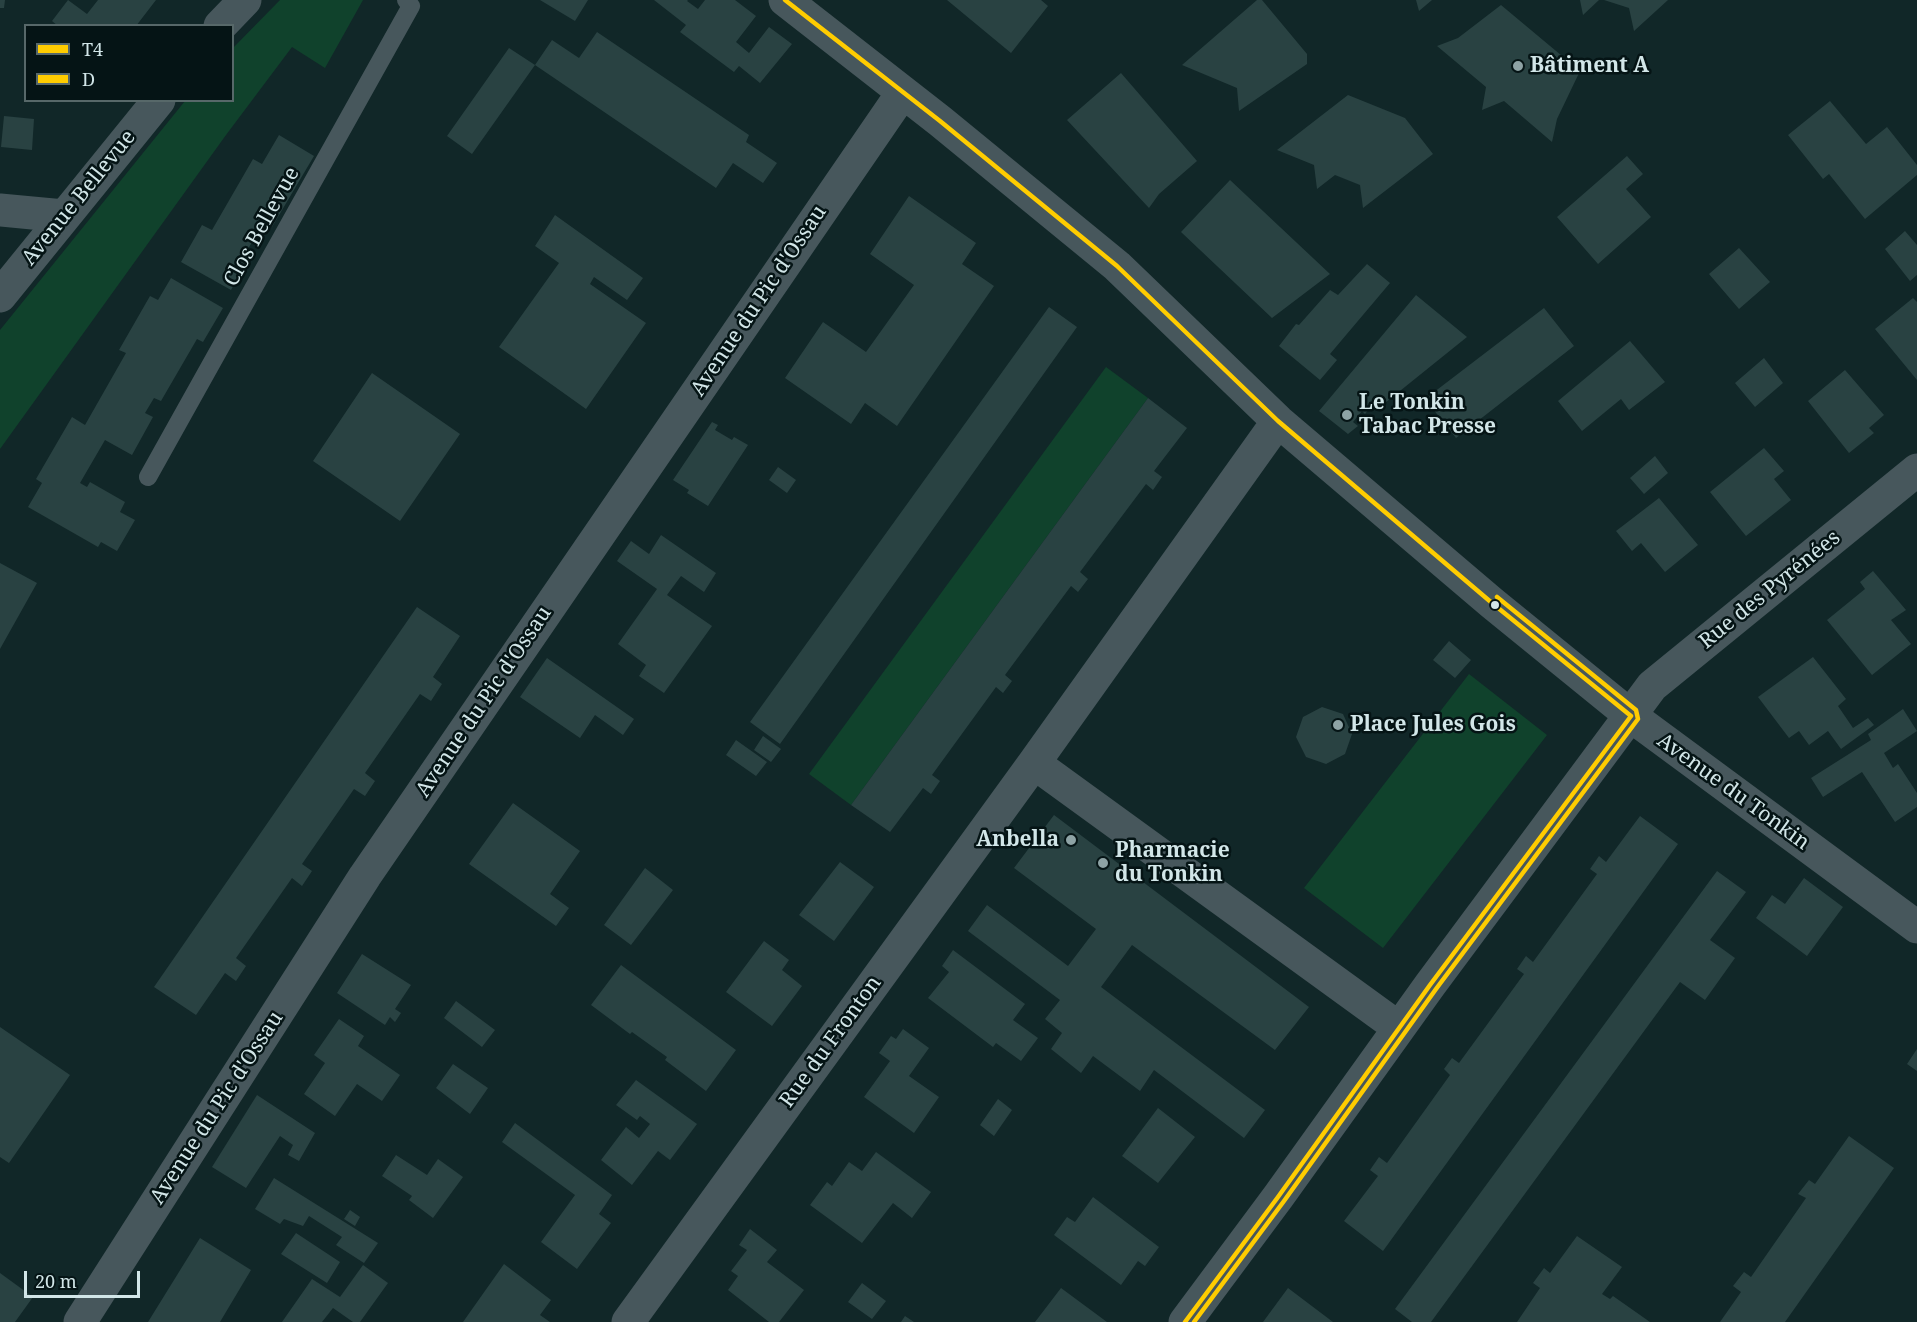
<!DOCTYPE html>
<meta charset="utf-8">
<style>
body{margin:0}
#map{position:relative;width:1917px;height:1322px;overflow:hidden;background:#112728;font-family:"Noto Serif",serif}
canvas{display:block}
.legend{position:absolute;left:24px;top:24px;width:210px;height:78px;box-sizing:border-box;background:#051415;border:2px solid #576869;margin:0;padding:8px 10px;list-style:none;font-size:18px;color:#d2e6e8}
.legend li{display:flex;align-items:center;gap:12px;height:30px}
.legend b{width:30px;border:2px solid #576869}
.scale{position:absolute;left:24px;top:1271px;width:116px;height:27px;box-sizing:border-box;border:3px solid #d2e6e8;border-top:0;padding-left:8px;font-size:18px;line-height:21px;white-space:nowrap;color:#d2e6e8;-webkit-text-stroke:4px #051415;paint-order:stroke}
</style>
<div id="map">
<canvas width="1917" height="1322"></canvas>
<ul class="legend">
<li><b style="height:8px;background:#fc0"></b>T4</li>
<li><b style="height:8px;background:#fc0"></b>D</li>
</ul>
<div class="scale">20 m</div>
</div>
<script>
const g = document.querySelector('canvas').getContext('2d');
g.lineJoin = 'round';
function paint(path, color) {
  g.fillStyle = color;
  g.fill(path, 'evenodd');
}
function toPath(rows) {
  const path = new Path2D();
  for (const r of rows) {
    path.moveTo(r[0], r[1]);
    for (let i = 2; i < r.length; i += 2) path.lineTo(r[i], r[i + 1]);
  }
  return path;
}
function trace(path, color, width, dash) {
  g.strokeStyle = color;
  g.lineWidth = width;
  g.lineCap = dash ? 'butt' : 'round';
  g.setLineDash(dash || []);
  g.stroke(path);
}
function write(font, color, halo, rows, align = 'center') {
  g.font = font + ' "Noto Serif",serif';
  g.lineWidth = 5;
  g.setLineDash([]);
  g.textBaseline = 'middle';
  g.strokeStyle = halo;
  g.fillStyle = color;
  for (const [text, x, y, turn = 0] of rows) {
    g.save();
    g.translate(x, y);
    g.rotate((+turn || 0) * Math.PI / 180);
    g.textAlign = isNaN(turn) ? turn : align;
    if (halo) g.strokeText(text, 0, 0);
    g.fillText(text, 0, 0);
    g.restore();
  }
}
paint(toPath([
 [280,0,363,0,325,68,292,47,226,135,0,449,0,330,185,101,232,100,233,48],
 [1106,367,1148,398,851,805,809,774],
 [1469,674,1547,735,1383,948,1304,888]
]), '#10422c');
paint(toPath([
 [0,0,5,0,4,8,0,8],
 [68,0,87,14,98,0,156,0,136,26,58,26,52,21],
 [540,0,588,0,575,21],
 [654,0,688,0,687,1,698,9,705,0,735,0,756,16,736,42,749,53,769,27,792,44,760,83,739,66,734,72,680,32,686,25],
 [947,0,1041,0,1048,6,1011,53],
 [1257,0,1262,0,1307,54,1307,64,1239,111,1237,88,1182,65],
 [1416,0,1432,0,1419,11],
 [1580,0,1599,0,1583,15],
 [1604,0,1668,0,1634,31,1629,8],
 [1501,5,1580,71,1557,119,1552,142,1504,101,1482,110,1486,87,1437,46,1458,38],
 [597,32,749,135,746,142,777,163,763,183,733,163,716,188,535,65,552,40,579,58],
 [509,48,535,65,472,154,447,136],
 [1121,73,1197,161,1159,194,1149,208,1067,120],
 [1348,95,1405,118,1433,154,1363,208,1360,185,1335,175,1317,189,1314,165,1277,150],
 [1830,101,1866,144,1887,127,1917,165,1917,175,1865,219,1829,174,1823,179,1788,135],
 [4,116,34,119,32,150,1,147],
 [279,135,314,156,272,227,264,222,248,249,252,252,231,290,181,262,202,225,212,230,253,159,262,164],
 [1627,156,1643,174,1626,189,1651,217,1598,264,1557,217],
 [1230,180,1330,274,1272,318,1181,232],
 [909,196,976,243,962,264,994,286,897,426,865,403,851,424,785,378,823,322,866,352,914,285,870,254],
 [555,215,643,278,627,300,594,277,590,284,646,323,586,409,499,347,559,263,535,246],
 [1905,231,1917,245,1917,275,1910,281,1885,249],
 [1739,248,1770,282,1739,309,1709,274],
 [1367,264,1390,283,1330,354,1337,360,1320,380,1279,346,1296,324,1299,325,1330,290,1338,295],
 [171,278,223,308,203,342,197,339,161,401,154,398,145,413,153,417,132,455,105,440,80,483,87,487,90,482,125,502,120,512,135,520,117,551,101,542,98,547,28,507,42,483,36,479,72,417,85,425,126,353,119,350,150,296,158,300],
 [1416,295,1467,337,1385,403,1378,398,1365,414,1362,411,1353,422,1358,426,1348,434,1319,411],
 [1913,298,1917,302,1917,380,1875,329],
 [1049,307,1077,327,780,744,750,722],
 [1544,308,1574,346,1456,438,1425,399],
 [1630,341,1665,382,1629,410,1621,399,1582,431,1558,401],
 [1764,358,1783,383,1755,407,1735,383],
 [1845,370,1884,415,1869,428,1874,433,1849,453,1808,401],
 [372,373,460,434,400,521,313,461],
 [1148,398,1187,428,1154,471,1162,477,1153,490,1146,484,1080,572,1088,579,1078,592,1071,586,1005,675,1012,681,1003,693,996,687,932,775,940,781,931,794,923,788,890,832,851,805],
 [712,422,718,425,715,430,732,440,734,437,748,445,708,506,687,493,689,490,673,480],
 [1764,448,1784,471,1774,479,1791,500,1746,536,1710,492],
 [1655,456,1668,473,1644,494,1630,478],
 [778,467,796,480,787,493,769,480],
 [1659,498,1698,545,1665,572,1641,543,1632,551,1616,531],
 [661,535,716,573,704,592,681,576,667,595,712,626,664,693,639,676,646,665,618,644,657,589,617,561,631,541,649,554],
 [0,563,37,583,0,649],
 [1873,571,1906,610,1891,620,1911,644,1872,675,1827,620,1865,589,1860,582],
 [417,607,460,636,433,677,442,684,431,701,420,694,365,773,375,781,365,796,354,789,302,864,312,871,302,886,292,878,236,958,246,966,236,981,225,973,196,1015,154,987],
 [1449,641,1471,660,1455,678,1433,660],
 [1813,657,1846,699,1838,706,1853,728,1868,718,1874,725,1841,749,1828,731,1809,745,1799,731,1789,738,1758,697],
 [547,658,634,719,623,735,595,715,580,738,520,697],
 [1322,707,1343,714,1352,734,1345,754,1326,764,1306,757,1296,737,1303,717],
 [1903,709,1917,731,1884,753,1893,768,1898,764,1917,793,1917,807,1895,822,1862,772,1823,797,1811,778,1871,740,1868,734],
 [763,736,781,749,771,762,754,750],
 [736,740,767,762,756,776,726,755],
 [513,803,580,851,550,894,569,908,556,926,469,864],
 [1054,815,1309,1007,1275,1050,1132,945,1101,987,1265,1110,1244,1138,1154,1070,1140,1091,1093,1056,1081,1073,1051,1049,1062,1033,1045,1019,1060,1000,968,931,987,905,1068,966,1096,929,1014,868],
 [1640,816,1678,844,1383,1251,1344,1221,1378,1176,1370,1170,1379,1157,1387,1163,1450,1075,1444,1069,1452,1058,1459,1063,1524,974,1517,969,1526,956,1533,962,1597,874,1590,869,1599,856,1606,862],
 [840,862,874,887,834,941,799,915],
 [645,868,673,890,631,945,604,925],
 [1717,871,1746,892,1710,940,1735,958,1705,1000,1680,982,1431,1322,1412,1322,1395,1309],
 [1804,878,1843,907,1807,956,1756,918,1772,895,1785,904],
 [764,941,789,960,782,970,802,986,772,1026,726,992],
 [953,950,1025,1004,1013,1020,1038,1038,1021,1061,996,1043,993,1047,928,998,949,972,942,966],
 [362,954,411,985,395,1009,401,1013,395,1022,390,1017,385,1025,337,993],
 [621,965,736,1050,706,1091,665,1060,667,1057,632,1032,630,1034,591,1005],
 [456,1001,495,1030,482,1047,444,1018],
 [339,1019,364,1036,358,1046,400,1075,382,1101,357,1084,335,1116,304,1094,325,1063,314,1055],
 [0,1027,70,1075,9,1163,0,1157],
 [903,1029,929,1048,909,1076,939,1097,914,1133,864,1097,890,1061,879,1053,891,1036,896,1039],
 [1917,1049,1917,1071,1907,1064],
 [453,1064,488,1088,470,1114,436,1088],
 [636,1080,697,1124,670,1160,658,1151,632,1185,601,1160,626,1127,639,1138,650,1124,640,1116,637,1120,616,1105],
 [257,1095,315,1133,299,1161,288,1155,293,1145,280,1136,246,1188,212,1167],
 [998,1099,1012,1110,994,1136,980,1125],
 [1158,1108,1195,1137,1158,1183,1122,1156],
 [515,1123,612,1195,599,1214,611,1223,577,1269,541,1242,575,1195,502,1142],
 [1849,1136,1894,1168,1785,1322,1720,1322,1741,1292,1733,1286,1744,1272,1751,1277,1806,1198,1798,1194,1809,1180,1815,1184],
 [876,1152,931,1192,912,1218,893,1203,862,1243,810,1205,827,1182,832,1186,849,1162,862,1171],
 [396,1155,427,1175,438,1159,463,1177,433,1218,409,1200,412,1196,382,1176],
 [274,1178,378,1243,364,1263,336,1245,342,1237,309,1216,303,1226,284,1219,280,1224,255,1209],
 [1093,1197,1159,1247,1145,1266,1138,1261,1121,1285,1054,1235,1067,1217,1075,1222],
 [350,1210,360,1217,355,1226,344,1219],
 [750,1229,777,1250,767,1262,804,1290,779,1322,769,1322,728,1290,738,1276,731,1271,747,1250,739,1245],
 [296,1233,340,1262,327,1283,281,1254],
 [1577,1236,1622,1267,1602,1294,1610,1299,1613,1296,1650,1322,1517,1322,1540,1288,1533,1283,1544,1268,1550,1273],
 [200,1238,251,1270,220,1322,148,1322],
 [504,1264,551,1300,540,1315,550,1322,463,1322],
 [363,1265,388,1283,360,1322,353,1322,333,1308,322,1322,282,1322,312,1279,340,1297],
 [0,1273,33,1297,15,1322,0,1322],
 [862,1283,886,1301,872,1319,848,1302],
 [1061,1288,1107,1322,1035,1322],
 [1288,1288,1333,1322,1263,1322],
 [905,1316,914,1322,901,1322]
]), '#294242');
trace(toPath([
 [148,477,411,6,406,0]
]), '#47575c', 18);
trace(toPath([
 [785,0,940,121,1117,266,1278,421,1492,603,1631,716,1917,927],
 [220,26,245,0],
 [0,210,64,216],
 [0,296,159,100],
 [1034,763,1399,1028],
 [80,1322,365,876,903,92],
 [628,1322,1034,763,1278,421],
 [1185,1322,1278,1197,1430,985,1652,686,1917,470]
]), '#47575c', 33);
trace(toPath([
 [785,0,940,121,1117,266,1278,421,1492,603,1631,716],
 [1185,1322,1278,1197,1430,985,1631,716]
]), '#fc0', 4.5);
trace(toPath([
 [1194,1322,1284,1201,1436,989,1638,719,1636,710,1497,597]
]), '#fc0', 4.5);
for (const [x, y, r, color] of [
 [1518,66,6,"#8ea3a5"],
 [1347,415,6,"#8ea3a5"],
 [1495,605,5,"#d2e6e8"],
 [1338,725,6,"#8ea3a5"],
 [1071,840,6,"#8ea3a5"],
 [1103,863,6,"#8ea3a5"]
]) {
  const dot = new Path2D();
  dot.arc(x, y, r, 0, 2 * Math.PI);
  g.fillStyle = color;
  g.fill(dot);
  trace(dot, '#051415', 2);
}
write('bold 21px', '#d2e6e8', '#051415', [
 ["Bâtiment A",1530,66],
 ["Le Tonkin",1359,403],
 ["Tabac Presse",1359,427],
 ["Place Jules Gois",1350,725],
 ["Anbella",1059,840,"right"],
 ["Pharmacie",1115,851],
 ["du Tonkin",1115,875]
], 'left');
write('21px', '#d2e6e8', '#051415', [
 ["Avenue Bellevue",79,198,-51],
 ["Clos Bellevue",262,227,-61],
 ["Avenue du Pic d'Ossau",759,301,-56],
 ["Rue des Pyrénées",1770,590,-39],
 ["Avenue du Pic d'Ossau",484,702,-56],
 ["Avenue du Tonkin",1733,792,36],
 ["Rue du Fronton",831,1042,-54],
 ["Avenue du Pic d'Ossau",217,1108,-57]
]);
</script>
